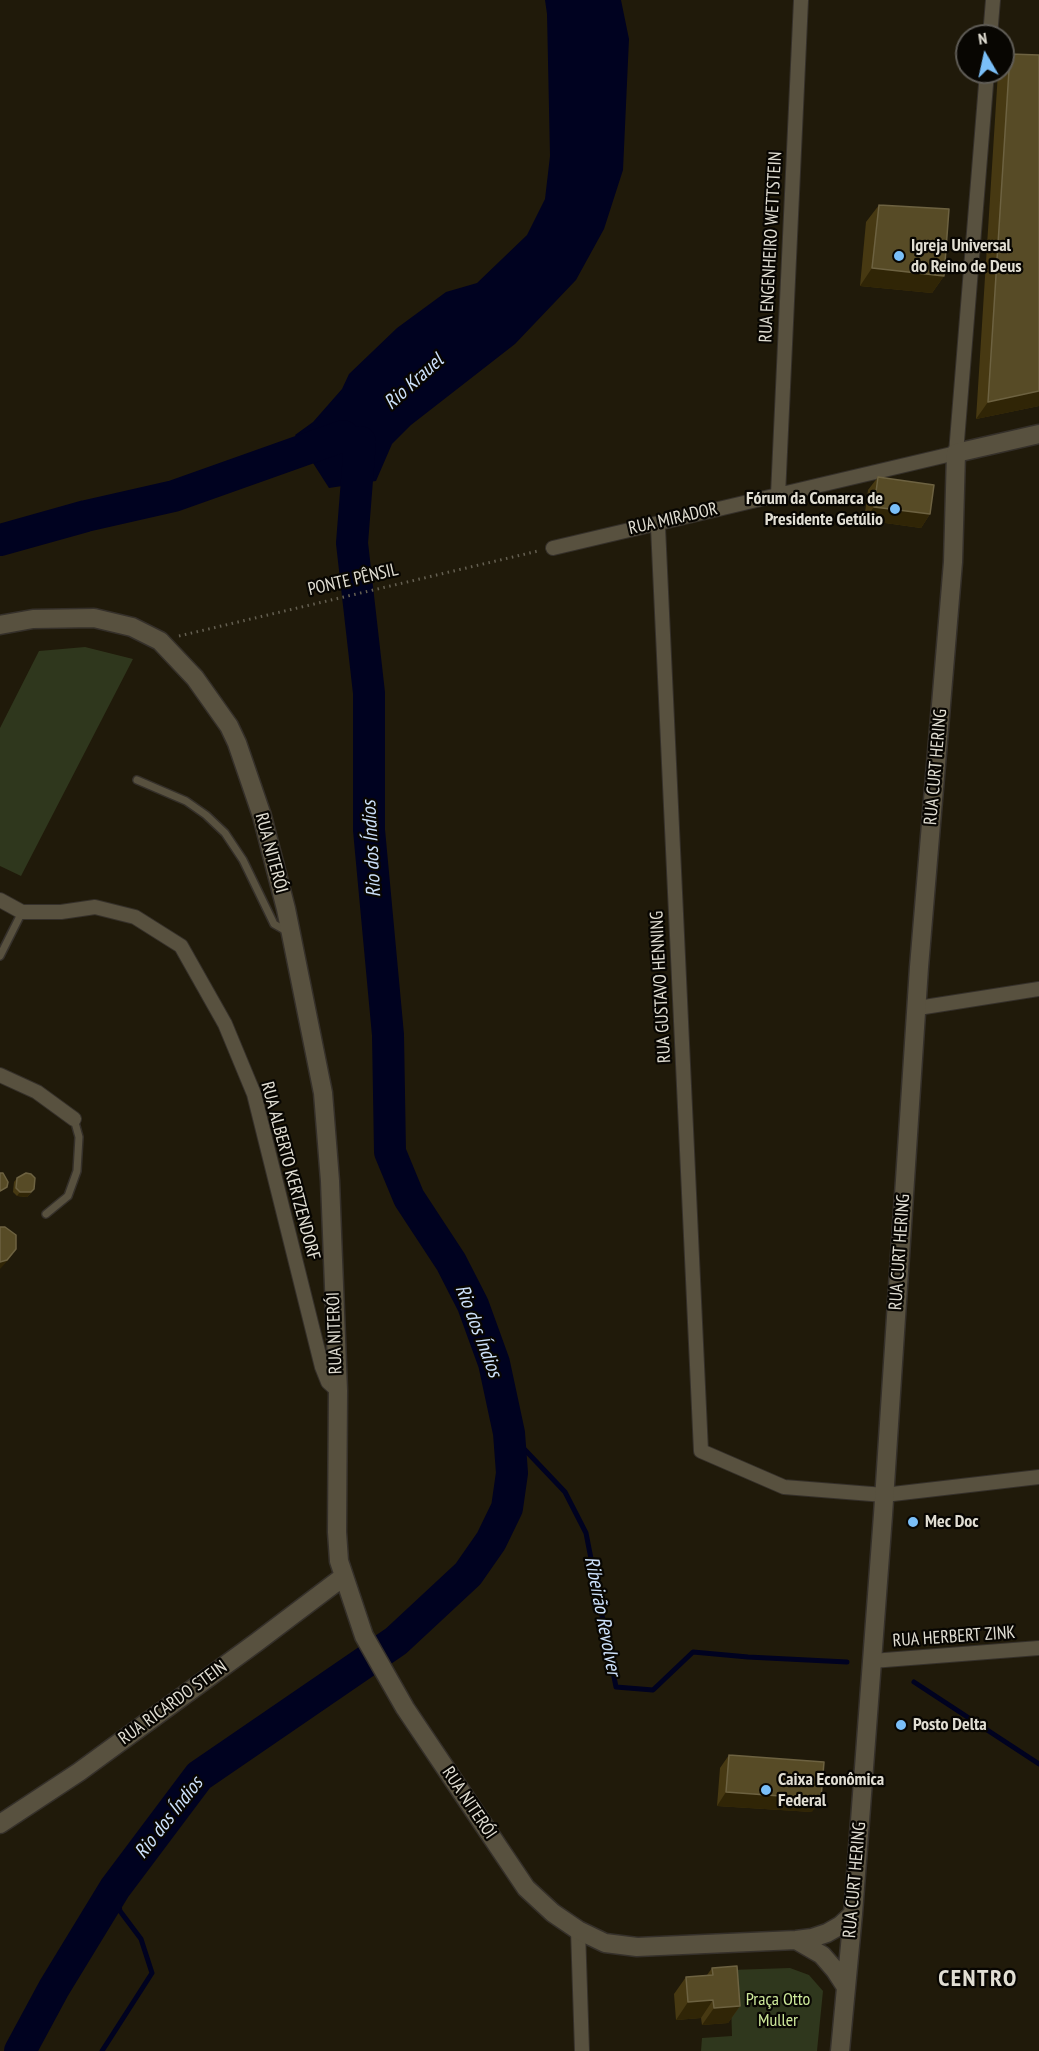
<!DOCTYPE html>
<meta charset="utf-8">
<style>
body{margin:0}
#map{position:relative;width:1039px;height:2051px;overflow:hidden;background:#201a0a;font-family:"PT Sans Narrow",sans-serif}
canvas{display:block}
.north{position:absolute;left:955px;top:24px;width:60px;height:60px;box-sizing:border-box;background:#080602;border:2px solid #5f5c56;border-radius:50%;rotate:351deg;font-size:16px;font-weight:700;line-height:24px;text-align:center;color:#e1ded3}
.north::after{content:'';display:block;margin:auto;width:21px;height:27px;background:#7abff8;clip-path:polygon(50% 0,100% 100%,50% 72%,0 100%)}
</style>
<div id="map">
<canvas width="1039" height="2051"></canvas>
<div class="north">N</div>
</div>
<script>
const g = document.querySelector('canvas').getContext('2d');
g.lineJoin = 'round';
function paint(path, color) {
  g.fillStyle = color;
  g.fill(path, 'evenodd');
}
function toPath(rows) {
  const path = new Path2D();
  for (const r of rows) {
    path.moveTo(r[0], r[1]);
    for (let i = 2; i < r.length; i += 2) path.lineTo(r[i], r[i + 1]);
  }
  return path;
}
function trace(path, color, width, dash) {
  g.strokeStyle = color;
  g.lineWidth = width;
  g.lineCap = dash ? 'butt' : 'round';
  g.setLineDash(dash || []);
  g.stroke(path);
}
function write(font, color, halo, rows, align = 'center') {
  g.font = font + ' "PT Sans Narrow",sans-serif';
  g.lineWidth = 4.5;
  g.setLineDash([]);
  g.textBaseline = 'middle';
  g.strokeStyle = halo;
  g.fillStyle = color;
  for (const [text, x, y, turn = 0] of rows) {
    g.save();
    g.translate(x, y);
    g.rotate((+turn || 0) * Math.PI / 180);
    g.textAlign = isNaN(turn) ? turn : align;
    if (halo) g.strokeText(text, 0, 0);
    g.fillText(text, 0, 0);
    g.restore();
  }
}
paint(toPath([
 [85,647,133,659,21,876,0,866,0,728,39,651],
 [790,1968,809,1975,823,1991,817,2051,701,2051,702,2038,732,2036,730,1970]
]), '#2f371d');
paint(toPath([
 [545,0,621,0,629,39,623,170,604,229,576,280,515,344,411,425,392,444,376,481,329,488,295,435,313,422,342,389,349,374,397,328,446,292,477,283,527,235,545,199,550,156,547,14]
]), '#000220');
trace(toPath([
 [509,1433,565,1492,586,1533,616,1687,653,1690,693,1652,748,1657,847,1662],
 [914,1682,1039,1764],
 [102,2051,152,1973,141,1939,120,1911,115,1888]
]), '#000220', 5);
trace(toPath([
 [0,540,86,516,174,496,343,436],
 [20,2051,54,1988,115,1888,199,1776,396,1641,468,1574,491,1541,507,1508,512,1473,509,1433,494,1363,473,1305,451,1262,409,1198,390,1152,388,1035,369,830,369,693,352,543,360,442]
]), '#000220', 32);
const lane = toPath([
 [137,780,186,801,206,815,225,833,243,860,274,924,288,932],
 [0,956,22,912],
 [46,1214,68,1196,77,1171,79,1137,74,1119]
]);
const street = toPath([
 [990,36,993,0],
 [778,495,801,0],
 [660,522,658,527,701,1451,784,1487,884,1495,1039,1477],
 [553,548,956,453,987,72],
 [0,900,22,912,61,912,95,907,135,917,181,946,225,1024,254,1094,322,1367,328,1382,338,1391],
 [918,1008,1039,989],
 [0,1075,37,1092,74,1119],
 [872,1661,1039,1648],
 [578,1930,582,2051]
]);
const secondary = toPath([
 [0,625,33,619,94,618,132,627,160,641,195,678,229,726,237,743,262,816,286,909,323,1093,330,1181,338,1391,337,1532,339,1561,364,1636,405,1708,526,1888,553,1913,578,1930,605,1943,637,1947,796,1940,812,1938,827,1933,841,1925,853,1914],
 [0,1824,79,1772,257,1642,343,1577],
 [796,1940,822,1955,835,1970,846,1987],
 [840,2051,853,1914,883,1515,919,967,953,562,956,453,1039,434]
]);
trace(lane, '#35302a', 10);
trace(street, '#35302a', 16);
trace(secondary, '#35302a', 21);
trace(toPath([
 [179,636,538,551]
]), '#656052', 3, [1.5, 4.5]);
trace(lane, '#58513f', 7);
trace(street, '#58513f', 14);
trace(secondary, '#58513f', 18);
paint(toPath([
 [1010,54,1039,55,1039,406,976,419,998,72,1003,72,1003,64],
 [879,205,944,276,932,293,860,286,866,222],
 [878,477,930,514,921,528,864,520,868,490],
 [17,1178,31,1193,27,1197,17,1196,13,1192,14,1182],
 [729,1755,812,1812,717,1806,720,1768],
 [712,1968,740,2006,728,2023,702,2025,701,2018,676,2020,674,1994,686,1977,707,1975]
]), '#473912');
paint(toPath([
 [872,268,944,276,932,293,860,286],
 [1039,391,1039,406,976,419,988,402],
 [874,507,930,514,921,528,864,520],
 [34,1189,27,1197,17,1196,20,1192],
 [16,1249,10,1258,0,1269,0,1261],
 [726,1792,821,1799,812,1812,717,1806],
 [713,2000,701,2018,676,2020,688,2002],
 [740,2006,728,2023,702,2025,714,2008]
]), '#302506');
const building = toPath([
 [1010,54,1039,55,1039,391,988,402,1010,54],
 [879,205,949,209,944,276,872,268,879,205],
 [878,477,934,485,930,514,874,507,878,477],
 [0,1173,3,1173,8,1182,7,1187,0,1191,0,1173],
 [26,1173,31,1174,35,1178,34,1189,31,1192,20,1192,16,1188,17,1178,26,1173],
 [0,1227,5,1227,16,1235,16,1249,7,1260,0,1262,0,1227],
 [729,1755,824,1762,821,1799,726,1792,729,1755],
 [737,1966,740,2006,714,2008,713,2000,688,2002,686,1977,713,1975,712,1968,737,1966]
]);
paint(building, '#574b26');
trace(building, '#6d6241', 1.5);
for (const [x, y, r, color] of [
 [899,256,6,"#7abff8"],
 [895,509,6,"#7abff8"],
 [913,1522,6,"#7abff8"],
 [901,1725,6,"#7abff8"],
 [766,1790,6,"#7abff8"]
]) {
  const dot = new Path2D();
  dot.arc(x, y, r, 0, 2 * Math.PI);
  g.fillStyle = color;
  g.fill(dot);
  trace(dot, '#080602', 2);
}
write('bold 18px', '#e1ded3', '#080602', [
 ["Igreja Universal",911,246],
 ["do Reino de Deus",911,267],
 ["Fórum da Comarca de",883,499,"right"],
 ["Presidente Getúlio",883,520,"right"],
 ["Mec Doc",925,1522],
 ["Posto Delta",913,1725],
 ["Caixa Econômica",778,1780],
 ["Federal",778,1801]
], 'left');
write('18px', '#e1ded3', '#080602', [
 ["RUA ENGENHEIRO WETTSTEIN",771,247,-87],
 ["RUA MIRADOR",673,519,-13],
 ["PONTE PÊNSIL",353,580,-13],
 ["RUA CURT HERING",936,767,-85],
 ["RUA NITERÓI",271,853,75],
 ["RUA GUSTAVO HENNING",661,987,-93],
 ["RUA ALBERTO KERTZENDORF",290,1171,75],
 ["RUA CURT HERING",900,1252,-86],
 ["RUA NITERÓI",335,1333,-92],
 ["RUA HERBERT ZINK",954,1637,-4],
 ["RUA RICARDO STEIN",173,1703,-36],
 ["RUA NITERÓI",469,1803,56],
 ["RUA CURT HERING",855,1880,-85]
]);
write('18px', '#cde89a', '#080602', [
 ["Praça Otto",778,2000],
 ["Muller",778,2021]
]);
write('italic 20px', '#cde1fb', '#080602', [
 ["Rio Krauel",414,382,-42],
 ["Rio dos Índios",372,849,-93],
 ["Rio dos Índios",478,1331,69],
 ["Ribeirão Revolver",602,1616,79],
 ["Rio dos Índios",169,1818,-52]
]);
g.letterSpacing = '1.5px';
write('bold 24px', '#e1ded3', '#080602', [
 ["CENTRO",978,1979]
]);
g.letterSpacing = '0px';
</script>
